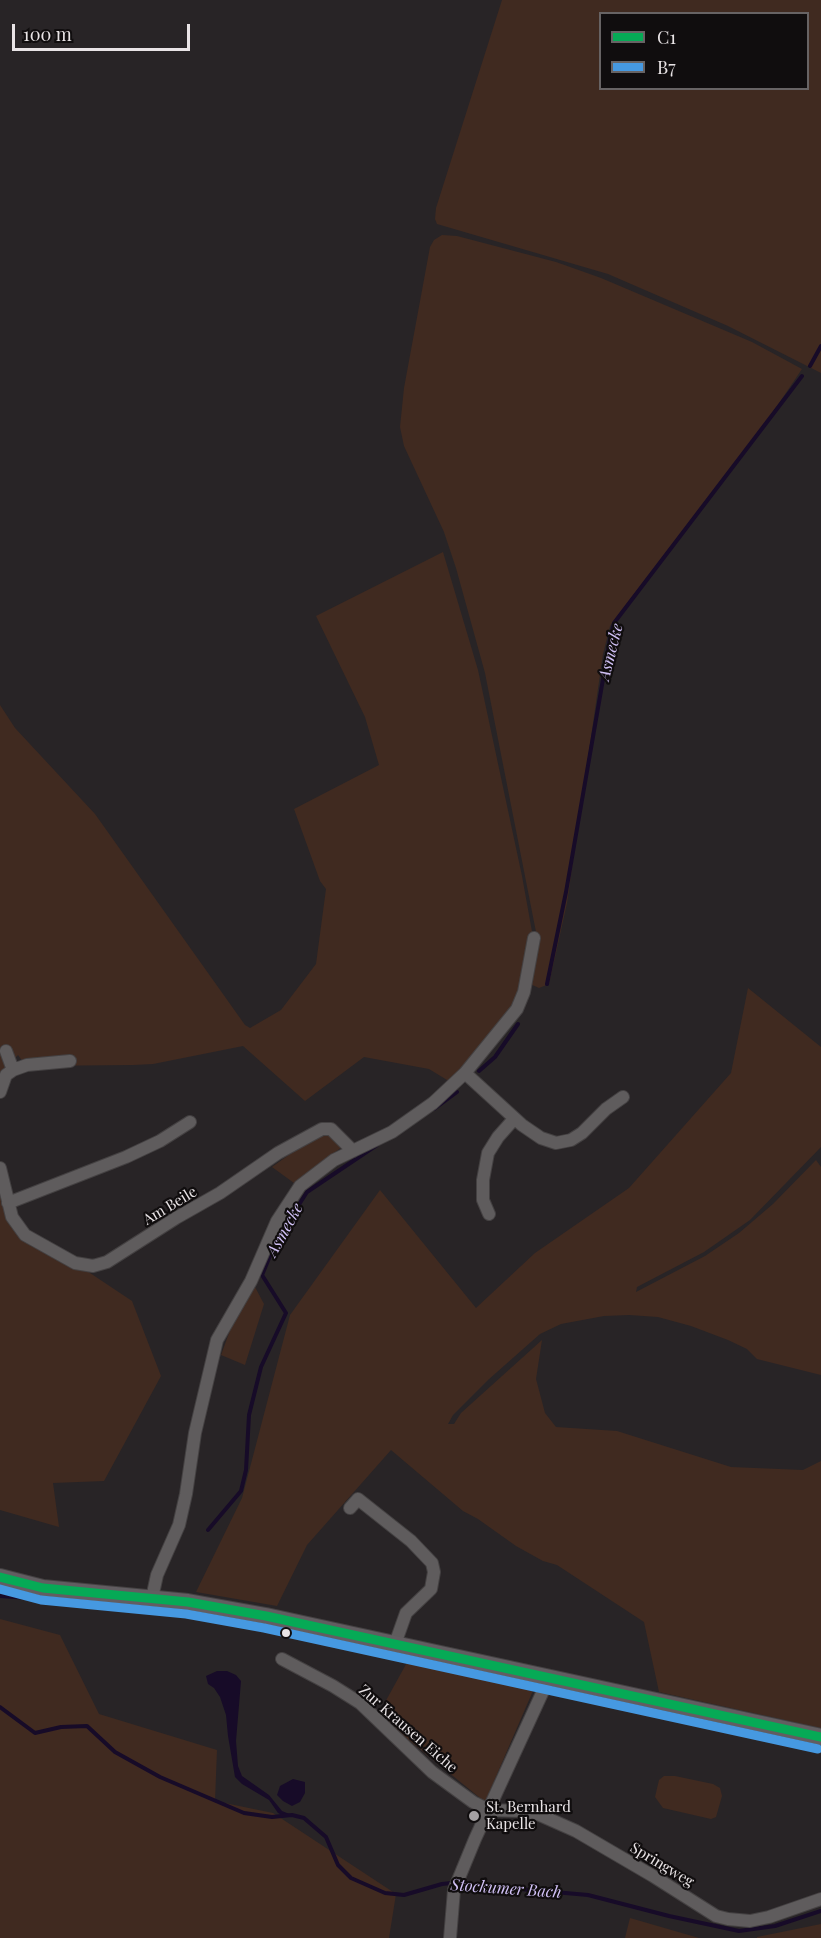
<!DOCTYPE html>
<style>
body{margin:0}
#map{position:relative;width:821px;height:1938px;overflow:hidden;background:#282426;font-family:"Playfair Display",serif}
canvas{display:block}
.legend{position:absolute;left:599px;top:12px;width:210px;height:78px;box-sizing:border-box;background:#100d0e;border:2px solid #676364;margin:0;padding:8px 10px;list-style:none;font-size:18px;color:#e9e4e6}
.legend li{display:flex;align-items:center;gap:12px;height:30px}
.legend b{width:30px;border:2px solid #676364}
.scale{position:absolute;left:12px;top:24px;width:178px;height:27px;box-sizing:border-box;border:3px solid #e9e4e6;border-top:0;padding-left:8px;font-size:18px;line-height:21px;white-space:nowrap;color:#e9e4e6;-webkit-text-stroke:4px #100d0e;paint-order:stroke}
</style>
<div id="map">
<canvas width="821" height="1938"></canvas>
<ul class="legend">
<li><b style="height:8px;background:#06aa56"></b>C1</li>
<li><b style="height:8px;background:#4699e1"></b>B7</li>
</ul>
<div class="scale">100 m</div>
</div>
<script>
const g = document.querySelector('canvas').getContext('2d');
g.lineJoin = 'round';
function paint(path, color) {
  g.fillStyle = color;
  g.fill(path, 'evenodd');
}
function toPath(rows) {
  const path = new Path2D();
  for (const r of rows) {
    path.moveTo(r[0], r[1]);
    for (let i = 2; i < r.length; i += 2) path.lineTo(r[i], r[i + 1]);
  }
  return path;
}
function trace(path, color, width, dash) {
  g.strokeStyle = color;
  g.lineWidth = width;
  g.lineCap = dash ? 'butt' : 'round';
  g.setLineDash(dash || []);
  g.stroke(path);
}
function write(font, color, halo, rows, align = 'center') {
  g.font = font + ' "Playfair Display",serif';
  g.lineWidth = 4.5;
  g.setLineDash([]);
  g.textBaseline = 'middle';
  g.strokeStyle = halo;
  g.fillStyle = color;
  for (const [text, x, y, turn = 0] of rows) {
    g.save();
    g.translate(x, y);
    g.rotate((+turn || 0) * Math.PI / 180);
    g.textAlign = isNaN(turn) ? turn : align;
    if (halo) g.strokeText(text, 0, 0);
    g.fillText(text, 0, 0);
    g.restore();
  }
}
paint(toPath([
 [502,0,821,0,821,373,728,326,608,274,437,224,435,219,436,208],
 [600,14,808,14,808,88,600,88],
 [442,235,457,236,556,262,601,278,752,342,802,369,771,415,610,626,603,654,567,903,549,984,539,988,528,983,537,937,485,673,456,568,444,532,404,446,400,427,404,388,430,247,434,240],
 [443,552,478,670,522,876,533,937,521,992,502,1026,452,1083,429,1069,364,1057,305,1101,243,1046,153,1064,133,1065,26,1066,18,1055,3,1070,0,1077,0,705,15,728,95,814,245,1025,250,1028,281,1010,316,964,326,889,320,881,294,809,379,765,365,717,316,616],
 [748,988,821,1047,821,1147,750,1220,704,1252,637,1287,636,1292,705,1256,739,1233,773,1204,816,1160,821,1167,821,1375,757,1359,747,1349,728,1340,691,1326,658,1317,629,1315,604,1316,561,1324,540,1334,488,1380,453,1415,448,1424,454,1424,461,1413,542,1340,536,1379,545,1413,556,1427,617,1431,731,1467,803,1470,821,1461,821,1728,659,1692,644,1622,557,1565,543,1561,516,1546,478,1519,463,1511,391,1450,307,1545,277,1606,196,1592,242,1498,290,1315,380,1190,476,1308,535,1253,629,1188,731,1073],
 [328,1134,342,1147,294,1183,272,1167,304,1144],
 [0,1188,14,1227,31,1246,87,1271,132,1301,161,1376,104,1481,53,1483,59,1527,0,1510],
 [255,1287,264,1304,245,1365,221,1355,239,1306],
 [0,1619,60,1635,99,1714,217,1750,215,1801,273,1813,396,1894,389,1938,0,1938],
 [410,1657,535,1686,485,1802,378,1715],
 [664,1776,675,1776,713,1784,720,1788,722,1796,716,1817,711,1819,663,1808,655,1797,659,1780],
 [630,1918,699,1938,625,1938],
 [821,1924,821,1938,757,1938,757,1937]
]), '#402a20');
paint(toPath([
 [217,1671,227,1671,236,1675,241,1681,236,1741,238,1766,242,1776,269,1795,282,1811,292,1815,284,1816,278,1813,269,1800,242,1784,235,1777,228,1736,226,1715,220,1697,214,1688,208,1684,206,1676],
 [293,1779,305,1782,305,1793,300,1802,292,1806,283,1801,277,1795,280,1786]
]), '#170b28');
trace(toPath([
 [810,366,821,346],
 [547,984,566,892,610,639,614,623,802,376],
 [479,1071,495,1057,518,1024],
 [434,1109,457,1092],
 [208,1530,241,1491,246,1470,249,1415,261,1367,286,1313,262,1275,277,1239,307,1192,377,1145],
 [0,1596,144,1606],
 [0,1707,35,1733,61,1727,87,1726,115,1752,160,1777,244,1813,272,1817,292,1815,304,1818,326,1837,338,1865,351,1878,385,1893,404,1895,442,1884,451,1883,588,1895,669,1916,739,1931,775,1926,821,1911]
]), '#170b28', 4);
const street = toPath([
 [13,1070,27,1065,70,1061],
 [465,1073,522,1125,541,1138,556,1143,571,1140,582,1133,606,1109,623,1097],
 [0,1092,6,1075,13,1070,6,1051],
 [0,1168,12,1217,25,1235,75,1263,93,1266,107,1262,176,1218,220,1193,278,1153,322,1129,331,1129,353,1151],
 [8,1203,126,1157,160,1141,190,1122],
 [489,1214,483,1200,483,1180,488,1153,498,1137,514,1119],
 [350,1508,358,1499,411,1541,432,1563,434,1572,431,1589,406,1613,395,1644],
 [152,1598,157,1575,179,1525,186,1494,195,1433,217,1340,251,1281,277,1221,300,1186,334,1160,392,1132,433,1103,465,1073,517,1009,524,992,534,938],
 [282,1659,333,1686,360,1703,432,1772,473,1802,489,1810,521,1811,540,1815,576,1831,653,1876,716,1916,728,1919,750,1921,769,1917,821,1899],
 [450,1938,454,1890,475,1839,549,1678]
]);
const secondary = toPath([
 [0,1577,43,1588,188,1602,266,1616,821,1737]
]);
trace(street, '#444142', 14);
trace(secondary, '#444142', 18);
trace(street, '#5f5c5d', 12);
trace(secondary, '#625d61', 16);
trace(toPath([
 [0,1577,43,1588,188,1602,266,1616,821,1737]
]), '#06aa56', 9);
trace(toPath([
 [0,1589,41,1600,186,1614,264,1628,818,1749]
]), '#4699e1', 9);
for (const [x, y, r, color] of [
 [286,1633,5,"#e9e4e6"],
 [474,1816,6,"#a5a1a3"]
]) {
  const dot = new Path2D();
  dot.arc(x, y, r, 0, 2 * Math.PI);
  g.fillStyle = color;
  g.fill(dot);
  trace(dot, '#100d0e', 2);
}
write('15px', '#e9e4e6', '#100d0e', [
 ["Am Beile",170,1206,-31],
 ["Zur Krausen Eiche",408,1729,41],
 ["Springweg",662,1865,31]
]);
write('15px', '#e9e4e6', '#100d0e', [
 ["St. Bernhard",486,1807],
 ["Kapelle",486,1824]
], 'left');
write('italic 16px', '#d1c1f6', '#100d0e', [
 ["Asmecke",611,652,-76],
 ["Asmecke",285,1230,-61],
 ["Stockumer Bach",506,1889,4]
]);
</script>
